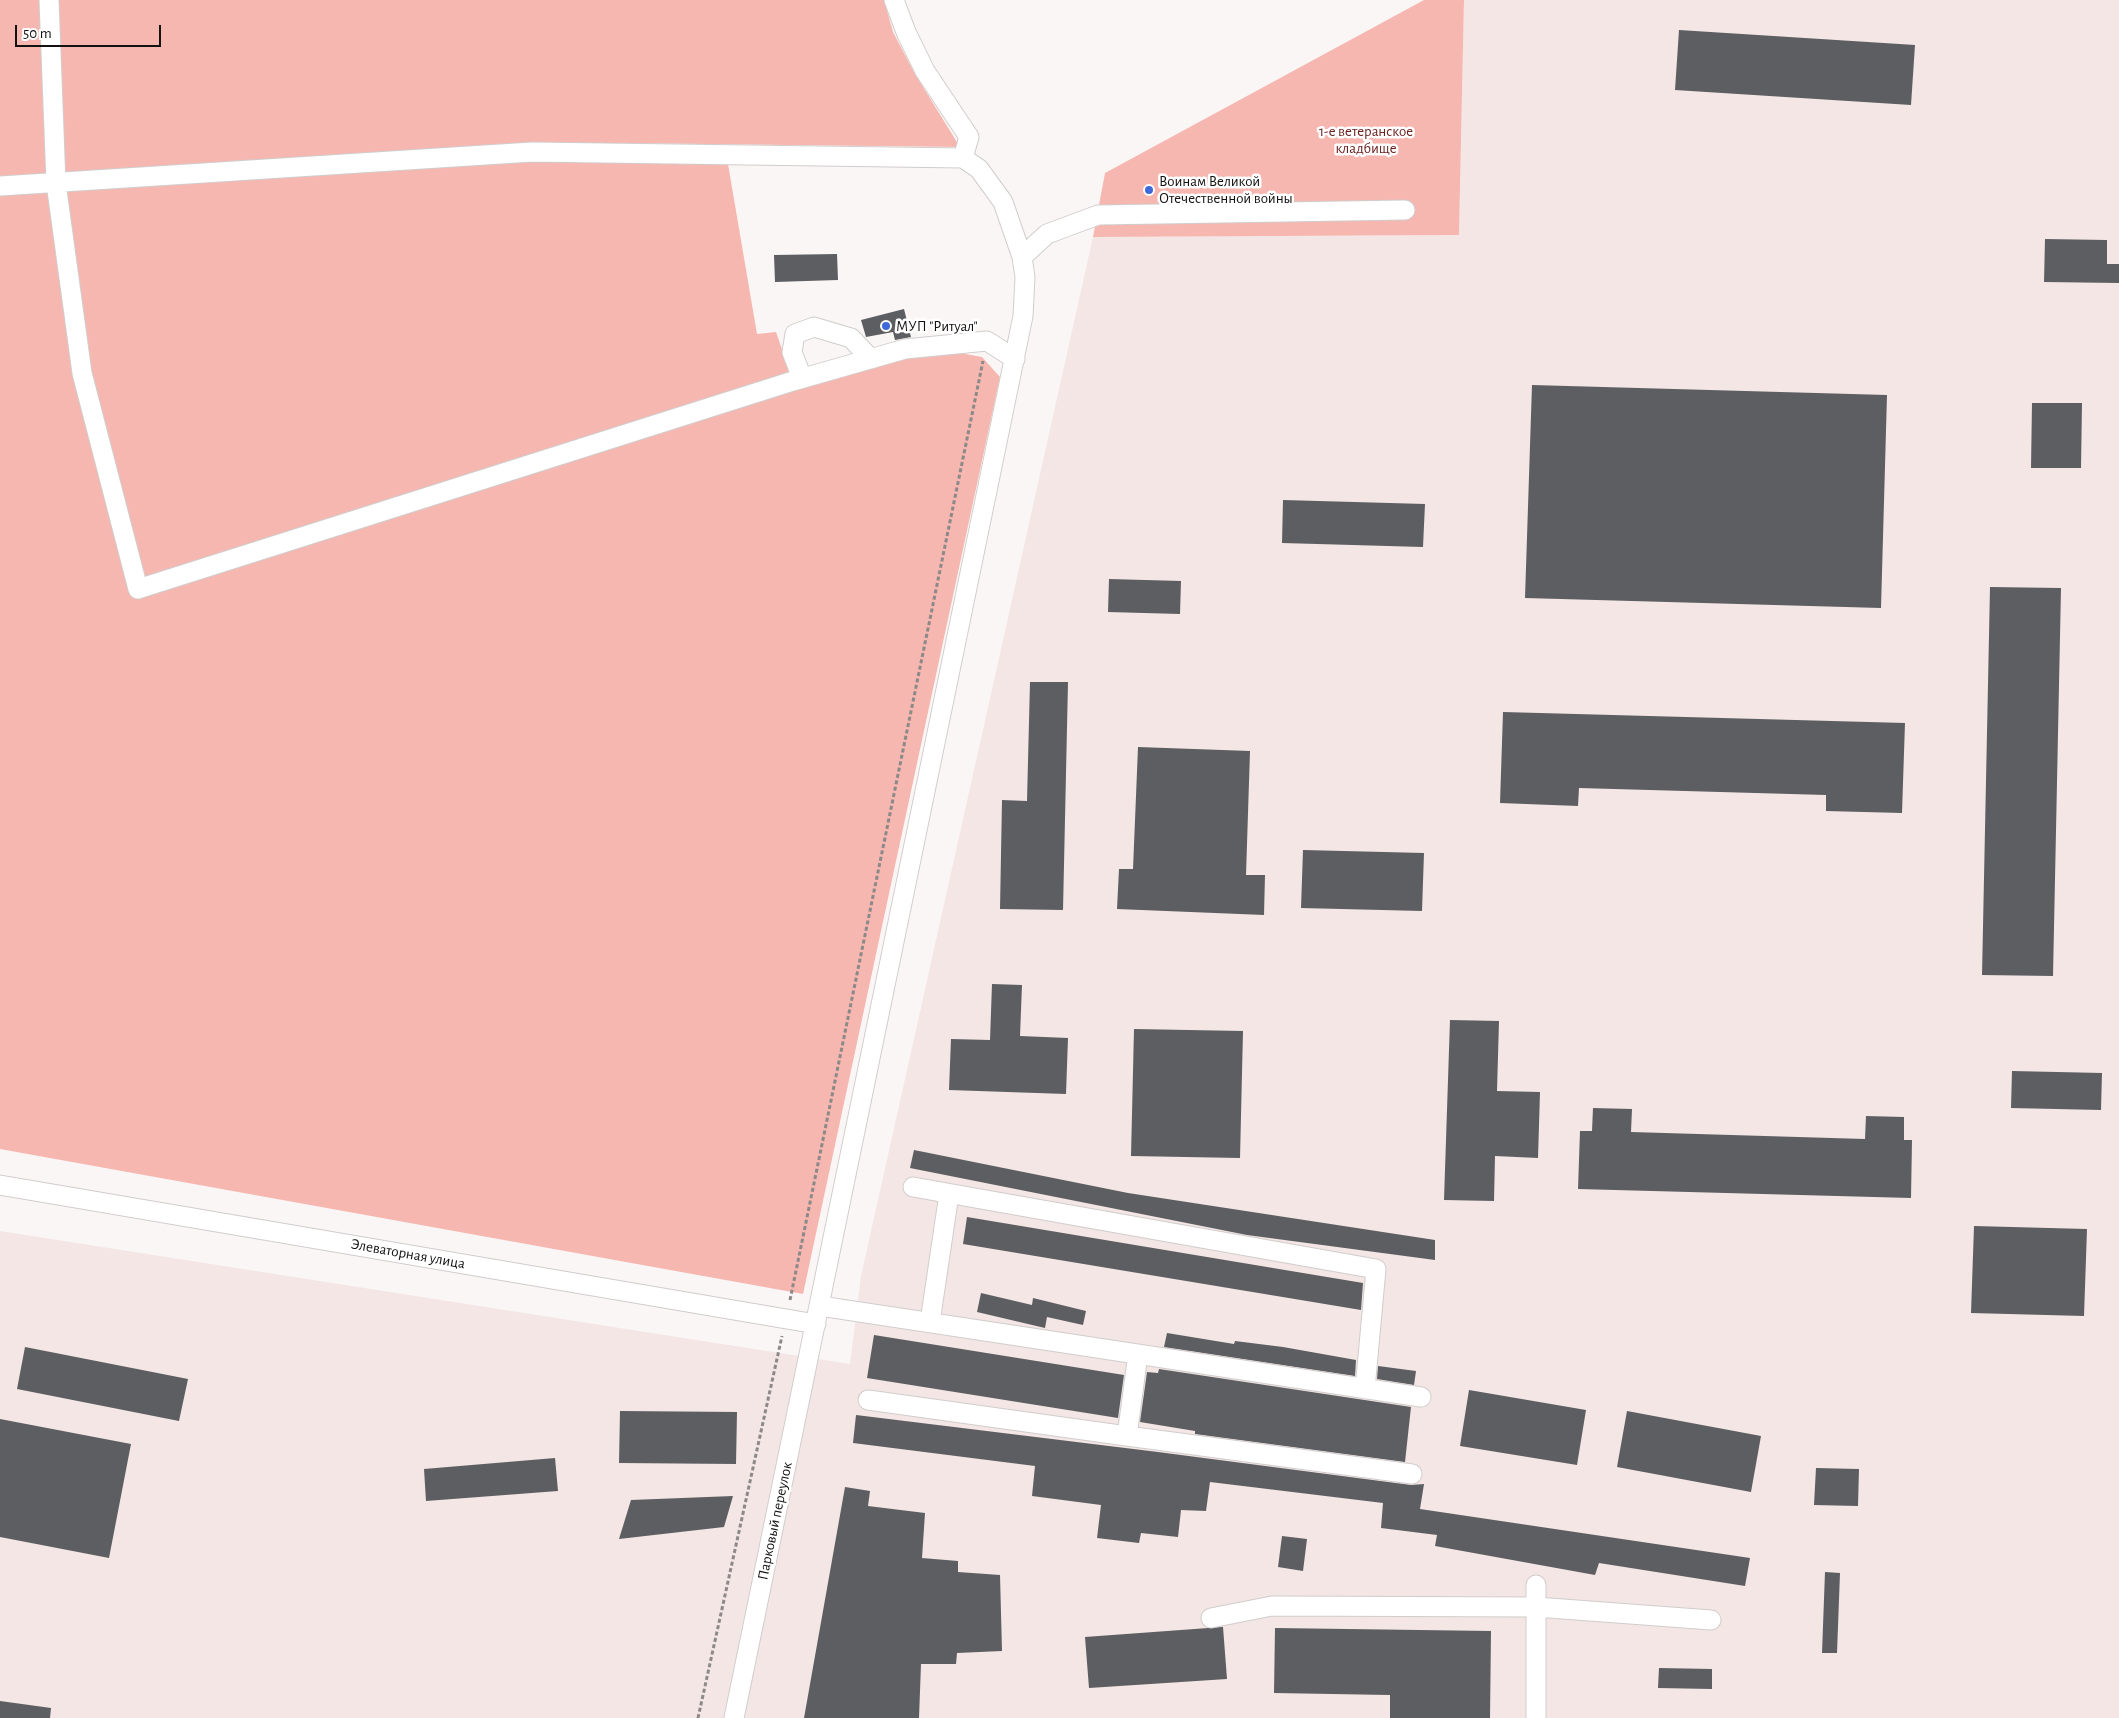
<!DOCTYPE html>
<meta charset="utf-8">
<style>
body{margin:0}
#map{position:relative;width:2119px;height:1718px;overflow:hidden;background:#fbf6f6;font-family:"Alegreya Sans",sans-serif}
canvas{display:block}
.scale{position:absolute;left:15px;top:25px;width:146px;height:22px;box-sizing:border-box;border:2px solid #131211;border-top:0;padding-left:6px;font-size:15px;line-height:18px;white-space:nowrap;color:#131211;-webkit-text-stroke:4px #fff;paint-order:stroke}
</style>
<div id="map">
<canvas width="2119" height="1718"></canvas>
<div class="scale">50 m</div>
</div>
<script>
const g = document.querySelector('canvas').getContext('2d');
g.lineJoin = 'round';
function paint(path, color) {
  g.fillStyle = color;
  g.fill(path, 'evenodd');
}
function toPath(rows) {
  const path = new Path2D();
  for (const r of rows) {
    path.moveTo(r[0], r[1]);
    for (let i = 2; i < r.length; i += 2) path.lineTo(r[i], r[i + 1]);
  }
  return path;
}
function trace(path, color, width, dash) {
  g.strokeStyle = color;
  g.lineWidth = width;
  g.lineCap = dash ? 'butt' : 'round';
  g.setLineDash(dash || []);
  g.stroke(path);
}
function write(font, color, halo, rows, align = 'center') {
  g.font = font + ' "Alegreya Sans",sans-serif';
  g.lineWidth = 5;
  g.setLineDash([]);
  g.textBaseline = 'middle';
  g.strokeStyle = halo;
  g.fillStyle = color;
  for (const [text, x, y, turn = 0] of rows) {
    g.save();
    g.translate(x, y);
    g.rotate((+turn || 0) * Math.PI / 180);
    g.textAlign = isNaN(turn) ? turn : align;
    if (halo) g.strokeText(text, 0, 0);
    g.fillText(text, 0, 0);
    g.restore();
  }
}
paint(toPath([
 [1464,0,2119,0,2119,1718,0,1718,0,1231,850,1364,861,1276,1093,237,1459,235]
]), '#f3e6e5');
paint(toPath([
 [0,0,884,0,893,32,915,74,960,147,617,143,621,160,728,164,757,334,776,332,795,387,903,357,960,353,982,357,1000,377,803,1294,0,1149],
 [1424,0,1464,0,1459,235,1093,237,1105,173]
]), '#f6b7b0');
paint(toPath([
 [1679,30,1915,45,1911,105,1675,90],
 [2045,239,2107,240,2107,264,2119,264,2119,283,2044,282],
 [837,254,838,280,775,282,774,255],
 [904,309,911,337,895,340,893,332,866,337,861,320],
 [1532,385,1887,395,1881,608,1525,598],
 [2032,403,2082,403,2081,468,2031,468],
 [1283,500,1425,504,1423,547,1282,543],
 [1109,579,1181,581,1180,614,1108,612],
 [1990,587,2061,588,2053,976,1982,975],
 [1030,682,1068,682,1063,910,1000,909,1002,800,1027,801],
 [1503,712,1905,723,1902,813,1826,811,1826,795,1579,788,1578,806,1500,803],
 [1138,747,1250,751,1246,875,1265,875,1264,915,1117,909,1119,869,1133,869],
 [1303,850,1424,853,1422,911,1301,908],
 [992,984,1022,985,1020,1036,1068,1038,1066,1094,949,1090,951,1039,990,1040],
 [1450,1020,1499,1021,1497,1091,1540,1092,1538,1158,1495,1156,1494,1201,1444,1200],
 [1134,1029,1243,1031,1240,1158,1131,1156],
 [2012,1071,2102,1073,2101,1110,2011,1108],
 [1593,1108,1632,1109,1631,1132,1865,1139,1866,1116,1904,1117,1904,1140,1912,1140,1911,1198,1578,1189,1580,1131,1592,1131],
 [914,1150,1128,1193,1435,1240,1435,1260,1247,1235,910,1168],
 [967,1217,1363,1283,1361,1310,963,1244],
 [1974,1226,2087,1229,2084,1316,1971,1313],
 [981,1293,1032,1305,1033,1298,1086,1311,1083,1325,1047,1317,1045,1328,977,1312],
 [1167,1333,1234,1344,1235,1341,1283,1347,1356,1360,1355,1376,1164,1347],
 [874,1335,1124,1375,1118,1418,867,1378],
 [25,1347,188,1379,179,1421,17,1389],
 [1378,1366,1416,1371,1414,1385,1377,1379],
 [1159,1369,1411,1407,1405,1462,1195,1434,1195,1431,1140,1422,1147,1372,1158,1373],
 [1469,1390,1586,1410,1577,1465,1460,1446],
 [620,1411,737,1412,736,1464,619,1463],
 [1627,1411,1761,1436,1751,1492,1617,1467],
 [856,1415,1158,1452,1411,1485,1424,1484,1420,1509,1750,1558,1745,1586,1599,1563,1595,1575,1435,1546,1437,1535,1381,1528,1383,1503,1210,1482,1206,1511,1181,1510,1178,1537,1141,1533,1139,1543,1097,1538,1101,1505,1032,1496,1035,1466,853,1443],
 [0,1419,131,1444,109,1558,0,1537],
 [555,1458,558,1491,426,1501,424,1469],
 [1816,1468,1859,1469,1858,1506,1814,1505],
 [845,1487,870,1491,868,1506,925,1513,922,1558,958,1561,958,1572,1000,1575,1002,1651,957,1653,956,1664,921,1664,919,1718,804,1718],
 [733,1496,724,1527,619,1539,631,1500],
 [1282,1536,1307,1539,1303,1571,1278,1567],
 [1825,1572,1840,1573,1837,1653,1822,1653],
 [1222,1627,1223,1627,1227,1679,1089,1688,1085,1637],
 [1275,1628,1491,1631,1490,1718,1390,1718,1390,1695,1274,1693],
 [1659,1668,1712,1669,1712,1689,1658,1688],
 [0,1701,51,1708,50,1718,0,1718]
]), '#5d5e61');
const minor = toPath([
 [49,0,56,183,82,373,138,589,793,381,905,349,987,341,1015,359],
 [0,186,532,152,963,158],
 [1022,257,1047,234,1098,215,1405,210],
 [802,378,792,352,795,334,814,327,851,338,871,359],
 [0,1185,816,1324],
 [913,1187,1376,1269,1365,1389],
 [820,1306,1421,1397],
 [930,1322,949,1194],
 [868,1400,1127,1436,1138,1354],
 [1127,1436,1412,1474],
 [1211,1618,1272,1606,1536,1607,1711,1620],
 [734,1718,1023,316,1025,277,1022,257,1003,202,979,169,963,158,969,137,925,71,906,32,894,0],
 [1536,1718,1536,1585]
]);
trace(minor, '#d1cdcc', 21);
trace(toPath([
 [790,1300,983,361],
 [698,1718,782,1336]
]), '#8c8988', 3, [4, 2.5]);
trace(minor, '#fff', 19);
for (const [x, y, r, color] of [
 [1149,190,5,"#3d69da"],
 [886,326,5,"#3d69da"]
]) {
  const dot = new Path2D();
  dot.arc(x, y, r, 0, 2 * Math.PI);
  g.fillStyle = color;
  g.fill(dot);
  trace(dot, '#fff', 2);
}
write('15px', '#6d2421', '#fff', [
 ["1-е ветеранское",1366,131],
 ["кладбище",1366,148]
]);
write('15px', '#131211', '#fff', [
 ["Воинам Великой",1159,181],
 ["Отечественной войны",1159,198],
 ["МУП \"Ритуал\"",896,326]
], 'left');
write('15px', '#131211', '#fff', [
 ["Элеваторная улица",408,1254,10],
 ["Парковый переулок",775,1521,-78]
]);
</script>
